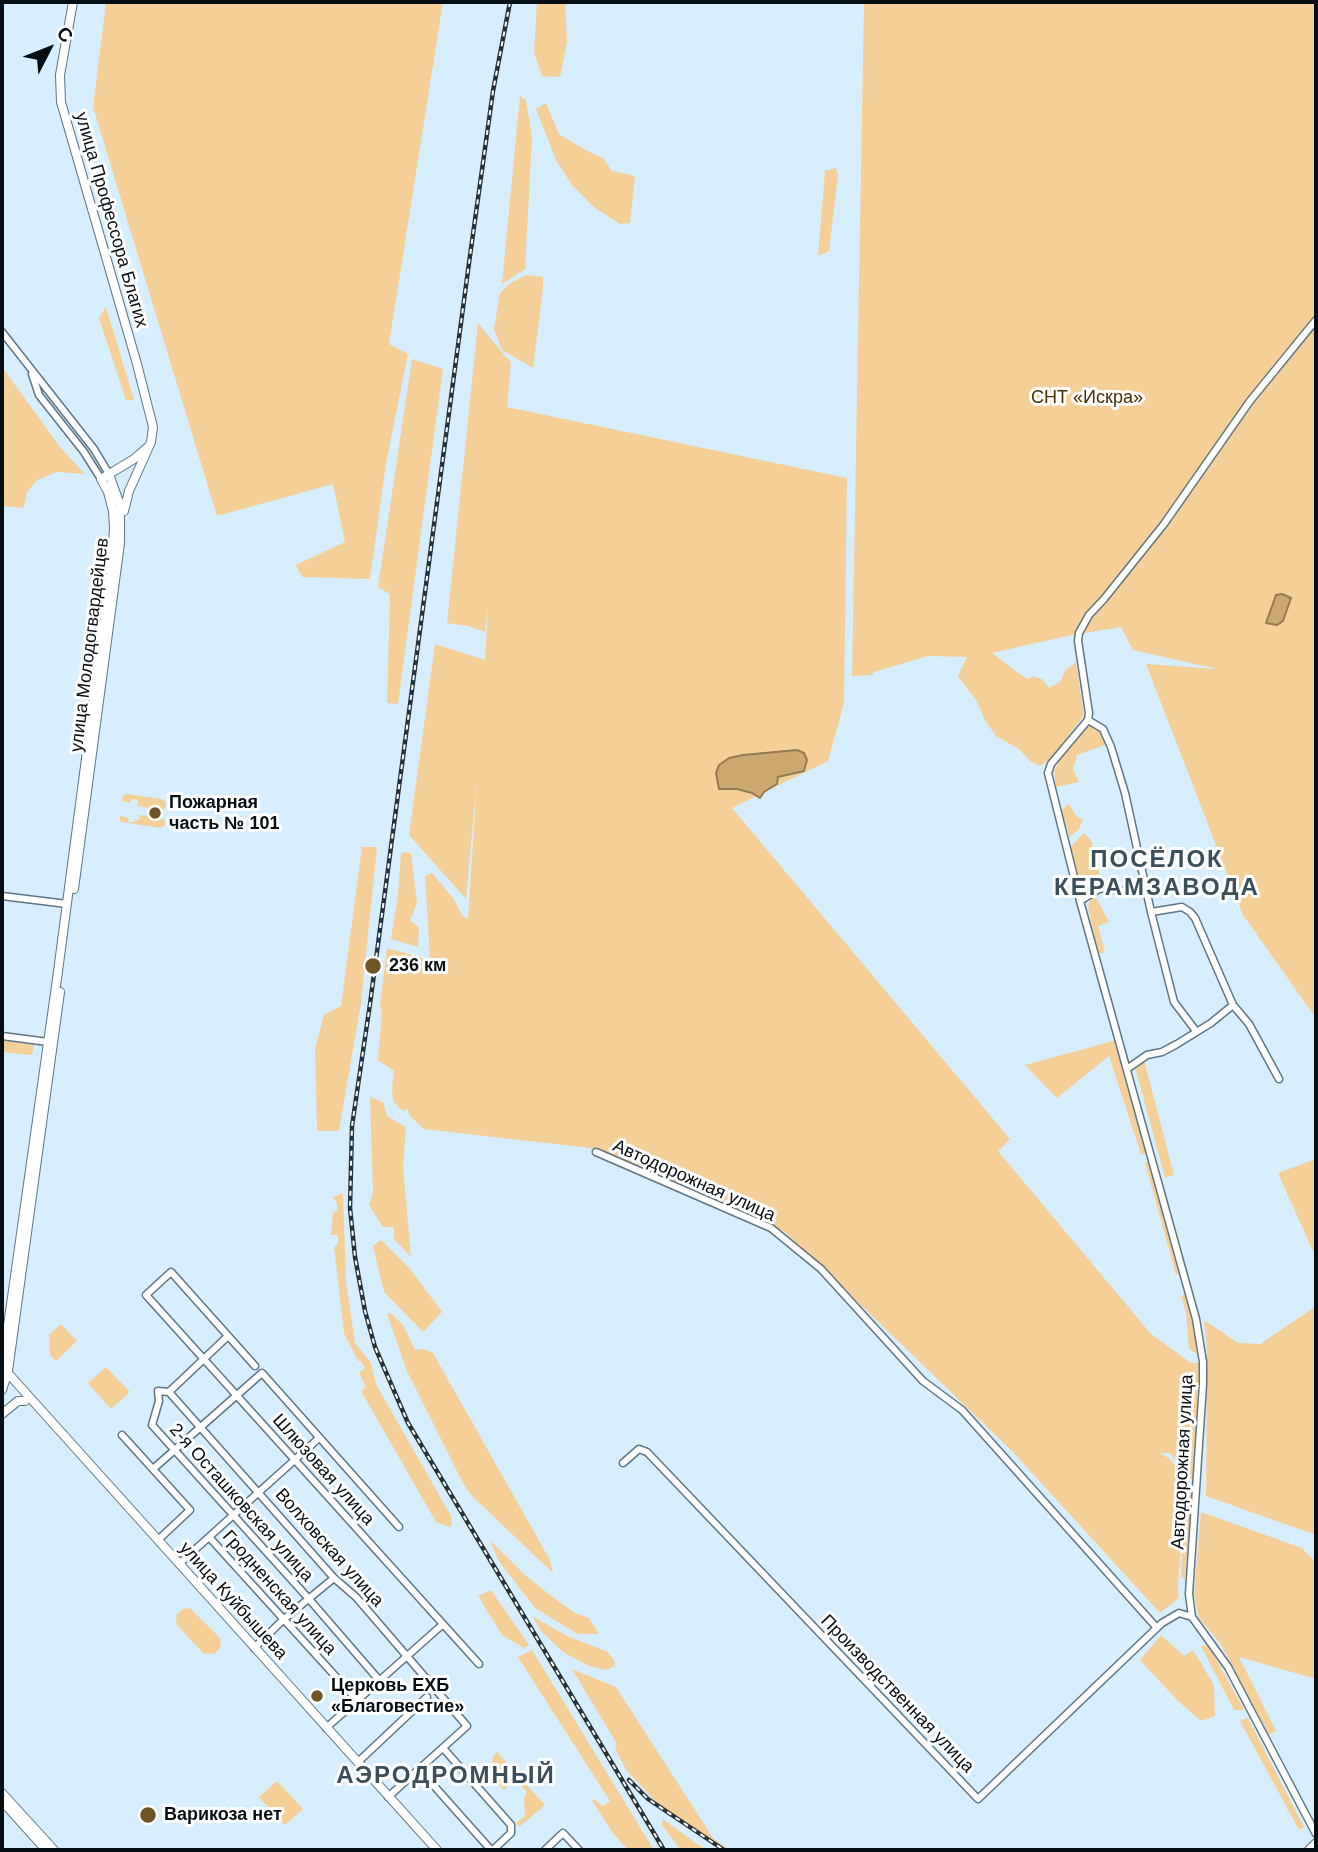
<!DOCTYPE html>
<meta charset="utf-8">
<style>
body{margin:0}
#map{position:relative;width:1318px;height:1852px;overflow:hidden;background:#d6eefe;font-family:Helvetica,sans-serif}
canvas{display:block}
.frame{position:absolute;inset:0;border:4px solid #060e13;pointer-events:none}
.north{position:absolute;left:14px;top:14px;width:70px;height:70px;-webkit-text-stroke:5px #fff;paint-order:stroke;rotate:48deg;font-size:19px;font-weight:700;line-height:28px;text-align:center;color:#060e13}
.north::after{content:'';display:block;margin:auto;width:24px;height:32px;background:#060e13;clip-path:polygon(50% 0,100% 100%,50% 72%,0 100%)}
</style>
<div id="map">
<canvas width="1318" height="1852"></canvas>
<div class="frame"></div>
<div class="north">С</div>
</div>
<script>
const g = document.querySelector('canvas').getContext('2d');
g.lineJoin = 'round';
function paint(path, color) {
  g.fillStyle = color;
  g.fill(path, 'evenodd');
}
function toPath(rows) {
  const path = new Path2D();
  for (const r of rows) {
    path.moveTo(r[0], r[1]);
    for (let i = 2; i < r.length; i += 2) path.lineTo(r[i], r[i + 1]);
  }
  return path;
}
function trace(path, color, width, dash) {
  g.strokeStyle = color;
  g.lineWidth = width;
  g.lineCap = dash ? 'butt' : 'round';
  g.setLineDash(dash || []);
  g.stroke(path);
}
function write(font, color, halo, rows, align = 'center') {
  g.font = font + ' Helvetica,sans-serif';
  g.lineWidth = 6;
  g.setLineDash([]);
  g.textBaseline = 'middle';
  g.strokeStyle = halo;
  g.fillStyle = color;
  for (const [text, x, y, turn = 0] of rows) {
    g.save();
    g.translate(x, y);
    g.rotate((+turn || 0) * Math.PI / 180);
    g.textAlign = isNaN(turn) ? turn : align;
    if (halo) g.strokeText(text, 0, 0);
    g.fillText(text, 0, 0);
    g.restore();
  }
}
paint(toPath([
 [106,2,443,2,389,344,408,354,386,464,370,579,302,577,296,565,345,542,333,484,217,516,93,107],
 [537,2,580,2,565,5,567,42,560,77,542,76,534,52],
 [864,2,1316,2,1316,1018,1243,915,1146,664,1217,669,1133,650,1121,627,1067,636,992,653,1021,675,1028,679,1033,676,1042,679,1049,688,1060,682,1065,671,1076,662,1084,715,1051,759,1040,766,1030,761,1019,749,996,736,986,722,976,700,958,676,967,657,928,656,874,672,872,675,852,676],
 [520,96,526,100,532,137,525,269,502,284],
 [546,103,559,134,587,151,603,158,612,171,635,176,630,223,620,224,594,207,572,185,556,160,536,109],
 [836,168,838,176,829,251,818,256,825,171],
 [526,275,543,277,543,288,533,368,502,350,494,329,500,293,509,284],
 [106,307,134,400,126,400,99,318],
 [478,323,511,363,507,407,847,478,844,703,828,761,732,808,1010,1139,998,1151,1151,1334,1191,1363,1199,1363,1200,1382,1193,1482,1170,1453,1159,1453,1169,1458,1186,1479,1185,1495,1192,1493,1185,1579,1181,1577,1184,1511,1178,1586,1179,1598,1160,1613,1012,1451,785,1232,590,1148,424,1129,410,1116,407,1107,406,1111,400,1109,393,1100,392,1088,394,1071,378,1060,382,1012,380,1005,387,948,430,960,425,876,432,873,453,898,462,915,468,920,477,779,466,899,409,835,435,644,485,660,488,608,485,632,468,626,447,623],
 [412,359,443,369,398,704,387,703,390,594,378,587],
 [2,367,60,447,85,474,57,472,37,480,27,492,24,508,2,506],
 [1088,724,1100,730,1105,745,1077,755,1073,769,1079,782,1056,787,1054,771,1063,755],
 [126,794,162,799,165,801,166,807,162,810,138,806,138,800,131,799,130,803,122,801,123,796],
 [1069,803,1075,815,1083,820,1079,829,1070,837,1061,811],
 [140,815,161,818,165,821,165,825,161,828,122,822,120,820,120,816,129,818,128,822,135,822,135,820,139,820],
 [1084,833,1091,840,1101,880,1080,891,1069,848],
 [362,847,377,847,361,1003,339,1131,317,1131,315,1049,324,1015,341,1006],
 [401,852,411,853,417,903,410,920,419,928,418,947,391,939,398,895],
 [1095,895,1109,922,1098,926,1105,953,1098,953,1088,907,1091,897],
 [2,1040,34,1043,32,1055,2,1052],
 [1117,1040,1147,1154,1141,1154,1109,1056,1057,1098,1025,1065],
 [1144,1060,1174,1175,1165,1178,1135,1067],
 [370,1097,383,1102,387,1116,406,1127,403,1167,411,1257,394,1239,394,1227,383,1227,369,1205,373,1192],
 [1316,1159,1316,1258,1278,1173],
 [1150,1160,1181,1273,1176,1275,1145,1163],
 [343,1193,346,1282,355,1343,371,1363,376,1384,451,1516,452,1525,449,1527,436,1522,361,1391,366,1387,359,1373,365,1368,361,1361,358,1361,344,1333,334,1247,338,1244,338,1235,331,1235,333,1212,337,1211,337,1204,333,1197],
 [381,1240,411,1270,442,1312,423,1332,384,1292,373,1246],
 [1186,1294,1187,1304,1193,1319,1197,1354,1189,1349,1186,1312,1181,1296],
 [1316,1302,1316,1535,1206,1496,1207,1348,1204,1320,1238,1343,1260,1344,1315,1307],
 [391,1313,403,1325,415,1350,424,1349,433,1353,550,1560,553,1573,471,1495,464,1485,407,1371,387,1314],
 [61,1324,77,1341,56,1361,50,1355,49,1335],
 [106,1367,130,1392,111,1409,88,1383],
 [1201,1512,1302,1548,1316,1563,1316,1679,1239,1657,1276,1731,1269,1735,1220,1643,1199,1618,1194,1594],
 [490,1540,525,1575,554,1598,575,1613,589,1618,599,1634,578,1634,535,1608,498,1560],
 [491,1590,529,1645,524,1648,502,1635,478,1596],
 [190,1608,220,1638,221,1647,214,1654,203,1653,178,1626,176,1622,177,1614,183,1609],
 [532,1616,567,1636,608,1652,614,1660,615,1666,606,1670,589,1666,563,1652,541,1631],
 [1161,1635,1184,1656,1193,1650,1214,1685,1215,1716,1201,1721,1177,1700,1140,1660],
 [1208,1644,1244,1710,1234,1710,1201,1646],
 [532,1650,654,1850,628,1850,612,1832,590,1797,603,1806,610,1801,518,1657],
 [572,1669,616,1687,713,1838,730,1850,707,1838,658,1804,627,1771,615,1749,617,1744],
 [1248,1718,1304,1827,1299,1830,1240,1721],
 [497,1752,545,1805,519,1827,516,1823,525,1816,524,1799,527,1792,515,1779,504,1790,491,1777,493,1756],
 [277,1781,303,1809,285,1825,259,1797],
 [663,1819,697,1844,707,1850,681,1850,662,1825]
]), '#f4d098');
const water = toPath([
 [1282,594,1291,598,1283,621,1277,625,1266,623,1276,595,1282,594],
 [797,750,804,753,807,760,804,771,778,777,777,784,764,792,760,798,752,793,737,789,719,789,716,773,719,765,729,758,743,755,797,750]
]);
paint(water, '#cca870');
trace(water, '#917a54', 2);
const minor = toPath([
 [1316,320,1250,401,1164,524,1104,599,1089,615,1079,633,1078,641,1089,713,1088,720,1051,764,1048,773,1080,901,1196,1319,1203,1362,1203,1384,1189,1594,1192,1617,1228,1667,1316,1834],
 [2,332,94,449,109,474],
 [32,374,39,395,84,452,101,479],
 [1088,720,1103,729,1111,747,1125,793,1151,912,1174,1002,1196,1031],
 [2,896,67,904],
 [1080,901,1099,889,1108,887,1119,891,1148,891],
 [1151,912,1182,907,1190,912,1195,918,1233,1005,1249,1024,1279,1079],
 [2,1036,48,1042],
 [1127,1069,1147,1055,1162,1052,1177,1044,1211,1023,1233,1005],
 [596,1152,771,1228,821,1269,923,1381,962,1410,1157,1628],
 [255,1366,171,1272,146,1295,479,1664],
 [169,1392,334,1578,356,1597,467,1726,388,1797],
 [169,1392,158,1391,159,1401,152,1425,309,1599,379,1680],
 [169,1392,228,1336],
 [122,1435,190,1510,158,1540],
 [623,1463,639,1449,647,1452,978,1799,1162,1623,1179,1613,1192,1617],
 [153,1469,262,1373,399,1527],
 [209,1537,357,1700],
 [179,1564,319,1438],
 [254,1648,284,1619,334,1578],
 [326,1728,442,1625],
 [443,1748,511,1825,511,1833,493,1850],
 [358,1762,427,1697],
 [419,1769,491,1850],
 [545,1850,563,1833,579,1850]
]);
const major = toPath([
 [73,2,60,75,61,102,137,364,153,427,151,442,129,491,124,511],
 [74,889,120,543,120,505,109,474],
 [2,1368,57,979,112,561,114,528,113,511,108,492,101,479,134,459,149,446],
 [6,1371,437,1850],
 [2,1390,8,1371,60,992],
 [2,1414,18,1401,25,1401],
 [2,1793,54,1850],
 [2,1801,46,1850],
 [1309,1850,1316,1843]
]);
trace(minor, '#607584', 9);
trace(major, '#607584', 10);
trace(minor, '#fff', 6);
trace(major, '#fff', 8);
const rail = toPath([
 [510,2,493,91,469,263,370,1004,352,1126,350,1208,355,1257,365,1311,375,1347,408,1423,664,1850],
 [629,1780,648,1799,724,1850]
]);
trace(rail, '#273238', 4.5);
trace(rail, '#fff', 2, [5]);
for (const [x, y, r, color] of [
 [155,813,7,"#705427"],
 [373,966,9,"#705427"],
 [317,1696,7,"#705427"],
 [148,1815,9,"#705427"]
]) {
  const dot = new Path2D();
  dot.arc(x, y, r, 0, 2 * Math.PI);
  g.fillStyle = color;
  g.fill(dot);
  trace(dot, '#fff', 2.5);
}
write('18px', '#060e13', '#fff', [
 ["улица Профессора Благих",111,220,74],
 ["улица Молодогвардейцев",90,645,-83],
 ["Автодорожная улица",694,1181,24],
 ["Автодорожная улица",1183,1462,-87],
 ["Шлюзовая улица",323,1470,48],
 ["2-я Осташковская улица",241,1503,48],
 ["Волховская улица",329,1548,48],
 ["Гродненская улица",279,1593,48],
 ["улица Куйбышева",233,1601,48],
 ["Производственная улица",897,1694,46]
]);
write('18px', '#472f00', '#fff', [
 ["СНТ «Искра»",1087,398]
]);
write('bold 18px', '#060e13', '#fff', [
 ["Пожарная",169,803],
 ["часть № 101",169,824],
 ["236 км",389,966],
 ["Церковь ЕХБ",331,1686],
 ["«Благовестие»",331,1707],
 ["Варикоза нет",164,1815]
], 'left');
g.letterSpacing = '2px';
write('bold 24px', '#3a4e5b', '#fff', [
 ["ПОСЁЛОК",1157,860],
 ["КЕРАМЗАВОДА",1157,888],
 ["АЭРОДРОМНЫЙ",446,1776]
]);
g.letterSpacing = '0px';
</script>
